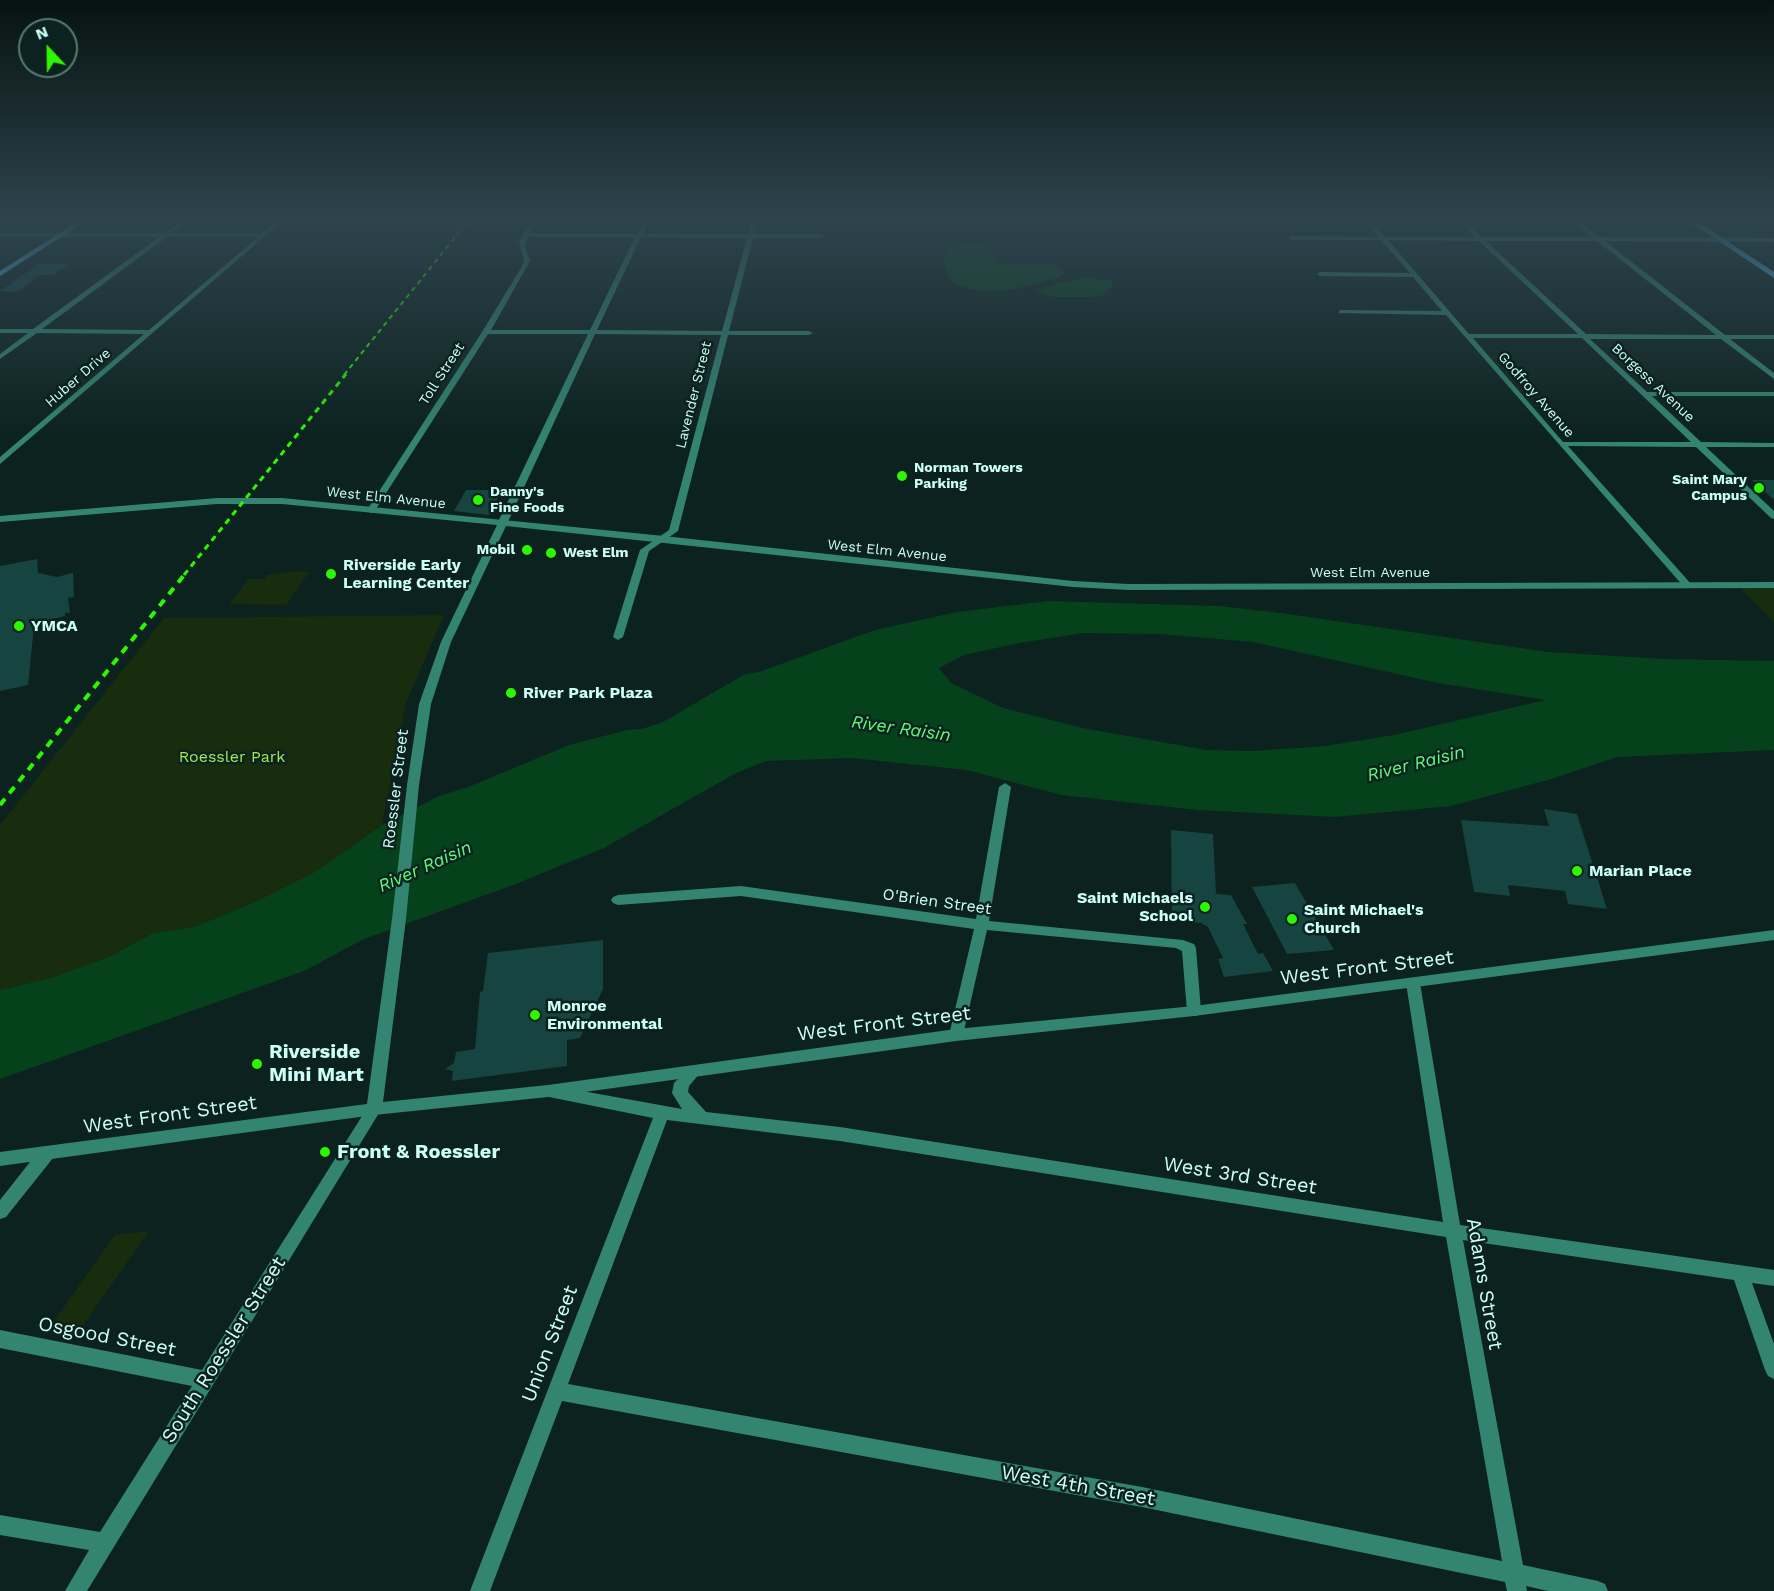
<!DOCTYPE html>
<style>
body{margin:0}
#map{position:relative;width:1774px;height:1591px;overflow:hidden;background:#0c221f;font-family:"Work Sans",sans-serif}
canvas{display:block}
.north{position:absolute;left:18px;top:18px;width:60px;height:60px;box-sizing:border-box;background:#0c221f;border:2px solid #597a75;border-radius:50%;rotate:338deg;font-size:16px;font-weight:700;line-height:24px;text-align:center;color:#ccfff7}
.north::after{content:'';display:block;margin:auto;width:21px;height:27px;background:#2cf700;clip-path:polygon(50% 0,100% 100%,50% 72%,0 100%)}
</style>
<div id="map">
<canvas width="1774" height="1591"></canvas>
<div class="north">N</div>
</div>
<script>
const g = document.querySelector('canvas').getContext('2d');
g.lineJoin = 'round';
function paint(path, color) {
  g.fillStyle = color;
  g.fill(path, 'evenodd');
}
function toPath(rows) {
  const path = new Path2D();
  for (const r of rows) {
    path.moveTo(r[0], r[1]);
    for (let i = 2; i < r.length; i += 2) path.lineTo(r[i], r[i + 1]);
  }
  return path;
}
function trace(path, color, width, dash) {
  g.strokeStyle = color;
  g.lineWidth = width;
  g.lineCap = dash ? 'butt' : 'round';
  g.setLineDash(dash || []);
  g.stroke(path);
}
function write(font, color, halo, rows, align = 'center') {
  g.font = font + ' "Work Sans",sans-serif';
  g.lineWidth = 5;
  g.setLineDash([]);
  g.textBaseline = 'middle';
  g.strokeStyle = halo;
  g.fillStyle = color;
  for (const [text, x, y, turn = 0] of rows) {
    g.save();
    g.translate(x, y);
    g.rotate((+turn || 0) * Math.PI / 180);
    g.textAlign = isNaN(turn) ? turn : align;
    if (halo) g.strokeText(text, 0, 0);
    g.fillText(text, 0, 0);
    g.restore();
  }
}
paint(toPath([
 [296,571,309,572,286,605,229,604,249,579,264,579,267,575],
 [1737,585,1774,585,1774,622],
 [444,615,406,703,382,825,315,872,257,901,194,927,153,933,111,956,54,977,0,990,0,825,164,618],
 [149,1231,77,1334,49,1328,115,1235]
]), '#182c0e');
paint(toPath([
 [963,244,980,244,989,248,996,260,1001,263,1053,264,1061,268,1064,273,1058,278,1007,291,983,291,962,287,950,280,943,260,945,252,948,249],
 [1087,278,1108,280,1112,282,1112,287,1104,295,1092,297,1054,297,1037,292,1037,290,1059,283],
 [1048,601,1219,606,1281,613,1548,652,1665,659,1774,661,1774,750,1617,757,1551,779,1451,806,1335,817,1198,810,1061,795,967,770,851,758,766,761,734,774,604,848,513,885,364,939,304,971,0,1079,0,990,54,977,111,956,153,933,194,927,257,901,315,872,382,825,439,796,468,787,569,745,627,730,642,729,663,722,745,674,759,672,875,630,957,612],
 [1083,633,1160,634,1253,642,1438,683,1546,700,1394,735,1325,746,1253,751,1206,750,1083,728,1003,708,951,683,939,668,964,655,1019,643]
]), '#05411b');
paint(toPath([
 [39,264,69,264,54,275,40,275,16,292,0,291],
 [1752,480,1774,480,1774,500],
 [466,490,502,490,489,515,454,511],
 [37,559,38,573,57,577,73,573,74,597,68,598,70,613,65,613,65,616,41,622,41,625,34,626,28,685,0,691,0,566],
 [1544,809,1577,814,1607,909,1568,904,1565,891,1508,885,1510,896,1474,892,1461,820,1549,826],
 [1171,830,1213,834,1216,894,1231,895,1247,924,1243,924,1258,954,1263,953,1273,971,1224,977,1218,959,1223,958,1208,927,1201,923,1172,920],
 [1295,883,1334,950,1287,954,1252,887],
 [603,940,603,989,580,1038,567,1040,567,1066,452,1081,453,1071,445,1069,454,1063,456,1052,475,1049,480,992,483,991,488,953]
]), '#164441');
paint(toPath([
 [183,220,189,220,172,233,262,233,278,220,284,220,0,464,0,457,144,334,37,333,0,359,0,354,28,333,0,333,0,329,33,329,159,237,0,237,0,233,164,233,183,220],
 [167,237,258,237,149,330,42,329,167,237],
 [533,220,539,220,530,233,637,234,643,220,649,220,643,234,748,234,752,220,758,220,754,234,821,234,824,236,821,238,753,238,729,331,809,331,813,333,809,335,728,335,678,531,649,551,623,637,618,640,613,637,640,550,669,530,721,335,595,334,507,524,502,527,497,524,588,334,488,334,374,512,371,513,367,510,482,332,521,268,524,261,519,241,533,220],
 [528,237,635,237,590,330,491,330,530,261,525,246,528,237],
 [641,237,747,238,722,331,597,330,641,237],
 [1364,220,1370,220,1385,237,1475,237,1458,220,1464,220,1482,237,1592,237,1571,220,1577,220,1600,237,1774,238,1774,242,1605,241,1725,335,1774,335,1774,339,1730,339,1774,373,1774,379,1721,339,1590,339,1647,392,1774,392,1774,396,1652,396,1701,442,1774,443,1774,447,1706,447,1774,511,1774,519,1771,518,1696,447,1568,446,1692,585,1690,587,1684,587,1446,315,1339,313,1339,311,1341,310,1442,311,1413,277,1320,276,1317,274,1320,272,1410,273,1381,240,1292,240,1289,238,1292,236,1378,237,1364,220],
 [1388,240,1479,241,1578,334,1469,334,1388,240],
 [1486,241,1597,241,1716,335,1586,334,1486,241],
 [1473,338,1582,338,1691,442,1563,442,1473,338],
 [1005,783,1011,787,989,921,1183,940,1194,944,1196,948,1201,1011,1199,1015,1194,1016,1189,1015,1187,1011,1182,951,1176,948,987,930,963,1035,961,1039,956,1041,951,1039,949,1035,974,929,741,896,618,905,613,903,611,900,613,897,618,895,741,886,976,919,999,787,1005,783],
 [1413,978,1418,979,1420,983,1460,1225,1774,1270,1774,1286,1752,1283,1774,1344,1774,1379,1768,1376,1765,1370,1734,1280,1463,1240,1523,1565,1598,1581,1605,1584,1608,1591,1548,1591,1526,1586,1527,1591,1507,1591,1505,1582,1142,1507,562,1401,490,1591,470,1591,653,1118,549,1097,544,1095,541,1091,544,1087,549,1085,682,1109,672,1093,674,1083,690,1067,695,1065,700,1067,702,1071,689,1086,688,1092,706,1112,840,1127,1443,1222,1406,983,1408,979,1413,978],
 [667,1120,840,1141,1446,1237,1502,1561,1142,1487,568,1384,667,1120],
 [374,1103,379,1105,382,1109,379,1113,87,1591,65,1591,89,1550,0,1535,0,1515,100,1532,192,1386,0,1348,0,1330,202,1370,369,1105,374,1103],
 [47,1146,53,1148,55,1153,53,1158,6,1217,0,1219,0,1200,41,1148,47,1146]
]), '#338571');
paint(toPath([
 [217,498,282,498,664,536,1073,581,1129,584,1774,582,1774,588,1129,590,1073,587,506,526,451,642,431,704,419,785,406,919,383,1102,548,1085,956,1029,1194,1006,1774,930,1774,940,1194,1016,956,1041,548,1097,374,1115,0,1166,0,1152,367,1104,392,919,407,785,419,704,441,642,497,525,282,504,217,504,0,522,0,516,217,498]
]), '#338571');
paint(toPath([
 [80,220,88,220,0,276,0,271,80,220],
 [1687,220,1695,220,1774,272,1774,278,1687,220]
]), '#53c4ff');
trace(toPath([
 [344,375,469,220]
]), '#2cf700', 2, [5, 4]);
trace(toPath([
 [184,575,346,374]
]), '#2cf700', 3, [6, 5]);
trace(toPath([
 [0,805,185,574]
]), '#2cf700', 4, [8, 7]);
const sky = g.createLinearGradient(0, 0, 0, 442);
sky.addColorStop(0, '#071311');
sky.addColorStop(0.5, '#2e444d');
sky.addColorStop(1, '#2e444d00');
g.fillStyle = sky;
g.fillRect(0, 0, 1774, 442);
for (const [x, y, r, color] of [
 [902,476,6,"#2cf700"],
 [1759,488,6,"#2cf700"],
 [478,500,6,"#2cf700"],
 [527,550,6,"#2cf700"],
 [551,553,6,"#2cf700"],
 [331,574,6,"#2cf700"],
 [19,626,6,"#2cf700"],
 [511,693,6,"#2cf700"],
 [1577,871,6,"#2cf700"],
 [1205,907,6,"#2cf700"],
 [1292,919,6,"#2cf700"],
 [535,1015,6,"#2cf700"],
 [257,1064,6,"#2cf700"],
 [325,1152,6,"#2cf700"]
]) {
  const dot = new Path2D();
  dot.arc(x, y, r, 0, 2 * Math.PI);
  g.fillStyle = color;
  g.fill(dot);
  trace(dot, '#0c221f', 2);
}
write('14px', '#ccfff7', '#0c221f', [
 ["Toll Street",442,374,-57],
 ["Huber Drive",78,378,-41],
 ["Borgess Avenue",1653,383,43],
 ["Lavender Street",694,395,-76],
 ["Godfroy Avenue",1536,395,49],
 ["West Elm Avenue",386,498,6],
 ["West Elm Avenue",887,551,6],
 ["West Elm Avenue",1370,573]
]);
write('bold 14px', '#ccfff7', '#0c221f', [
 ["Norman Towers",914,468],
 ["Parking",914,484],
 ["Saint Mary",1747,480,"right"],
 ["Campus",1747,496,"right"],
 ["Danny's",490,492],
 ["Fine Foods",490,508],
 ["Mobil",515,550,"right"],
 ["West Elm",563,553]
], 'left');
write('bold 16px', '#ccfff7', '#0c221f', [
 ["Riverside Early",343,565],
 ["Learning Center",343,583],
 ["YMCA",31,626],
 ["River Park Plaza",523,693],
 ["Marian Place",1589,871],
 ["Saint Michaels",1193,898,"right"],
 ["School",1193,916,"right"],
 ["Saint Michael's",1304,910],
 ["Church",1304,928],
 ["Monroe",547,1006],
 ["Environmental",547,1024]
], 'left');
write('16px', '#a0e850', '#0c221f', [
 ["Roessler Park",232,757]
]);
write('16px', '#ccfff7', '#0c221f', [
 ["Roessler Street",396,789,-83],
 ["O'Brien Street",937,902,8]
]);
write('italic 18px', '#5aff79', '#0c221f', [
 ["River Raisin",901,729,8],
 ["River Raisin",1416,764,-14],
 ["River Raisin",425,867,-24]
]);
write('20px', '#ccfff7', '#0c221f', [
 ["West Front Street",1367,968,-7],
 ["West Front Street",884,1024,-7],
 ["West Front Street",170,1115,-8],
 ["West 3rd Street",1240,1176,9],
 ["Adams Street",1484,1284,80],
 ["Osgood Street",107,1337,11],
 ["Union Street",550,1344,-69],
 ["South Roessler Street",224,1350,-58],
 ["West 4th Street",1078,1486,10]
]);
write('bold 20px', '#ccfff7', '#0c221f', [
 ["Riverside",269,1052],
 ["Mini Mart",269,1075],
 ["Front & Roessler",337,1152]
], 'left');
</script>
